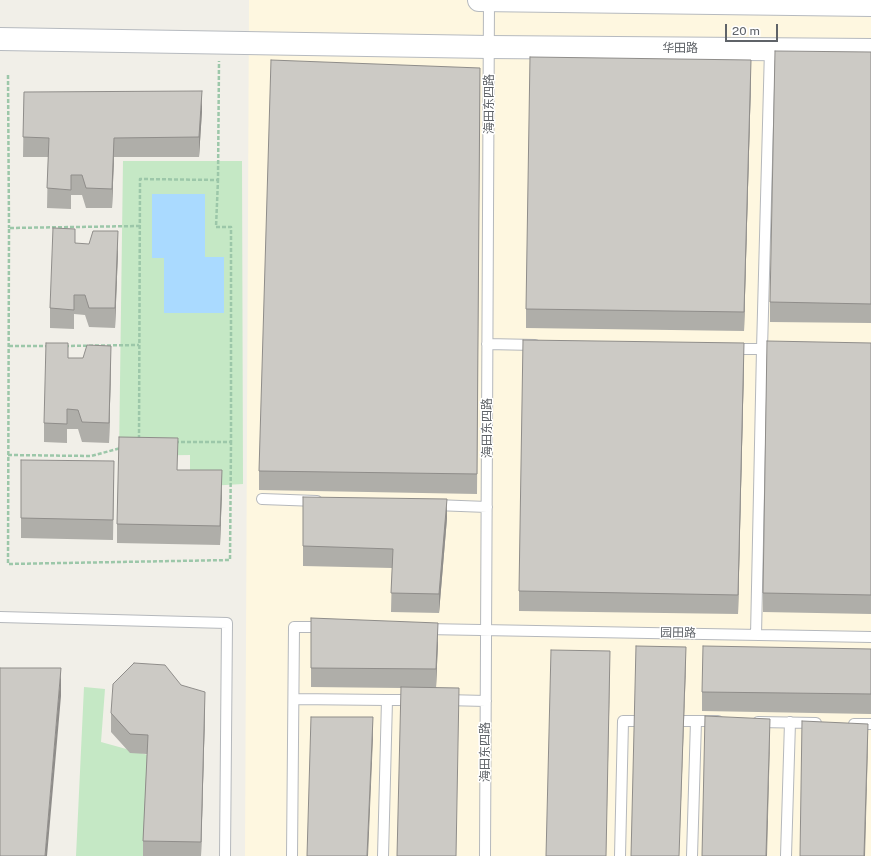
<!DOCTYPE html>
<meta charset="utf-8">
<style>
body{margin:0}
#map{position:relative;width:871px;height:856px;overflow:hidden;background:#f1efe8;font-family:"Public Sans",sans-serif}
canvas{display:block}
.scale{position:absolute;left:725px;top:24px;width:53px;height:18px;box-sizing:border-box;border:2px solid #5f6368;border-top:0;padding-left:5px;font-size:12px;line-height:14px;white-space:nowrap;color:#5f6368;-webkit-text-stroke:3px #fff;paint-order:stroke}
</style>
<div id="map">
<canvas width="871" height="856"></canvas>
<div class="scale">20 m</div>
</div>
<script>
const g = document.querySelector('canvas').getContext('2d');
g.lineJoin = 'round';
function paint(path, color) {
  g.fillStyle = color;
  g.fill(path, 'evenodd');
}
function toPath(rows) {
  const path = new Path2D();
  for (const r of rows) {
    path.moveTo(r[0], r[1]);
    for (let i = 2; i < r.length; i += 2) path.lineTo(r[i], r[i + 1]);
  }
  return path;
}
function trace(path, color, width, dash) {
  g.strokeStyle = color;
  g.lineWidth = width;
  g.lineCap = dash ? 'butt' : 'round';
  g.setLineDash(dash || []);
  g.stroke(path);
}
function write(font, color, halo, rows, align = 'center') {
  g.font = font + ' "Public Sans","Noto Sans SC",sans-serif';
  g.lineWidth = 3;
  g.setLineDash([]);
  g.textBaseline = 'middle';
  g.strokeStyle = halo;
  g.fillStyle = color;
  for (const [text, x, y, turn = 0] of rows) {
    g.save();
    g.translate(x, y);
    g.rotate((+turn || 0) * Math.PI / 180);
    g.textAlign = isNaN(turn) ? turn : align;
    if (halo) g.strokeText(text, 0, 0);
    g.fillText(text, 0, 0);
    g.restore();
  }
}
paint(toPath([
 [249,0,871,0,871,856,245,856]
]), '#fef7e0');
paint(toPath([
 [123,161,242,161,243,484,190,487,190,455,119,456],
 [84,687,105,689,101,742,148,755,143,856,76,856]
]), '#c5e8c5');
paint(toPath([
 [152,194,205,194,205,257,224,257,224,313,164,313,164,258,152,258]
]), '#aadaff');
const service = toPath([
 [487,344,535,345],
 [731,349,767,349],
 [262,499,317,501],
 [435,505,487,507],
 [0,617,227,623,225,856],
 [425,629,871,637],
 [756,635,762,349,770,49],
 [294,699,387,700,383,856],
 [387,700,413,700],
 [445,700,486,701],
 [670,721,718,721],
 [758,722,816,723],
 [854,724,871,724],
 [292,856,294,627,325,627],
 [485,856,489,0],
 [620,856,623,721,648,721],
 [692,856,696,721],
 [786,856,790,722]
]);
const secondary = toPath([
 [479,0,871,5],
 [0,39,489,47,871,50]
]);
trace(service, '#b5b8bc', 12);
trace(secondary, '#b6babf', 24);
trace(toPath([
 [8,75,9,228],
 [140,226,9,228,8,564,230,560,231,442],
 [9,346,48,346],
 [65,346,139,345],
 [139,439,140,179,218,180,219,61],
 [175,442,231,442,231,227,216,227,218,180],
 [8,455,91,456,121,448]
]), '#9cc7a9', 2.5, [4, 2]);
trace(service, '#fff', 10);
trace(secondary, '#fff', 22);
paint(toPath([
 [871,52,871,323,770,322,770,302],
 [480,68,477,494,259,490,259,471],
 [751,80,744,331,526,328,526,309],
 [24,92,202,111,199,157,114,157,112,208,86,208,82,195,71,195,71,209,47,208,48,157,23,157],
 [75,243,118,251,115,328,89,327,85,315,74,314,74,329,50,328,50,308],
 [871,343,871,614,763,612,763,593],
 [68,358,111,365,109,443,82,442,78,429,67,429,67,443,44,442,44,423],
 [744,363,738,614,519,611,519,591],
 [177,470,222,490,220,545,117,543,117,524],
 [114,480,113,540,21,538,21,518],
 [303,497,447,518,439,613,391,612,392,568,303,566],
 [311,618,438,642,436,687,459,707,401,688,311,687],
 [871,649,871,714,702,711,702,692],
 [181,685,205,712,201,856,143,856,143,841,147,754,130,753,111,732,111,713]
]), '#afaea9');
paint(toPath([
 [751,60,751,80,744,331,744,312],
 [202,91,202,111,199,157,199,137],
 [114,138,114,157,112,208,112,189],
 [118,231,118,251,115,328,115,308],
 [744,343,744,363,738,614,738,595],
 [111,346,111,365,109,443,109,423],
 [222,470,222,490,220,545,220,526],
 [447,499,447,518,439,613,439,594],
 [438,623,438,642,436,688,436,669],
 [686,647,686,666,679,856],
 [610,651,610,670,606,856],
 [61,668,61,696,47,856,45,856],
 [205,692,205,712,201,856,201,842],
 [373,717,373,737,368,856,367,856],
 [770,719,770,738,767,856,766,856],
 [868,724,868,743,865,856,864,856]
]), '#8f8d8a');
const building = toPath([
 [775,51,871,52,871,304,770,302,775,51],
 [530,57,751,60,744,312,526,309,530,57],
 [271,60,480,68,477,474,259,471,271,60],
 [202,91,199,137,114,138,112,189,86,188,82,175,71,175,71,190,47,188,49,138,23,137,24,92,202,91],
 [53,228,75,229,75,243,89,244,93,231,118,231,115,308,89,308,85,295,74,295,74,310,50,308,53,228],
 [523,340,744,343,738,595,519,591,523,340],
 [767,341,871,343,871,595,763,593,767,341],
 [46,343,68,343,68,358,83,358,87,345,111,346,109,423,82,422,78,410,67,409,67,424,44,423,46,343],
 [119,437,178,438,177,470,222,470,220,526,117,524,119,437],
 [21,460,114,461,113,520,21,518,21,460],
 [303,497,447,499,439,594,391,593,393,549,303,546,303,497],
 [311,618,438,623,436,669,311,668,311,618],
 [636,646,686,647,679,856,631,856,636,646],
 [703,646,871,649,871,694,702,692,703,646],
 [551,650,610,651,606,856,546,856,551,650],
 [134,663,165,665,181,685,205,692,201,842,143,841,148,735,130,734,111,713,113,684,134,663],
 [0,668,61,668,45,856,0,856,0,668],
 [401,687,459,688,456,856,397,856,401,687],
 [705,716,770,719,766,856,702,856,705,716],
 [311,717,373,717,367,856,307,856,311,717],
 [802,721,868,724,864,856,800,856,802,721]
]);
paint(building, '#cccac5');
trace(building, '#8f8d8a', 1);
write('12px', '#5f6368', '#fff', [
 ["华田路",680,48],
 ["海田东四路",489,104,-90],
 ["海田东四路",487,428,-90],
 ["园田路",678,633,1],
 ["海田东四路",485,752,-90]
]);
</script>
